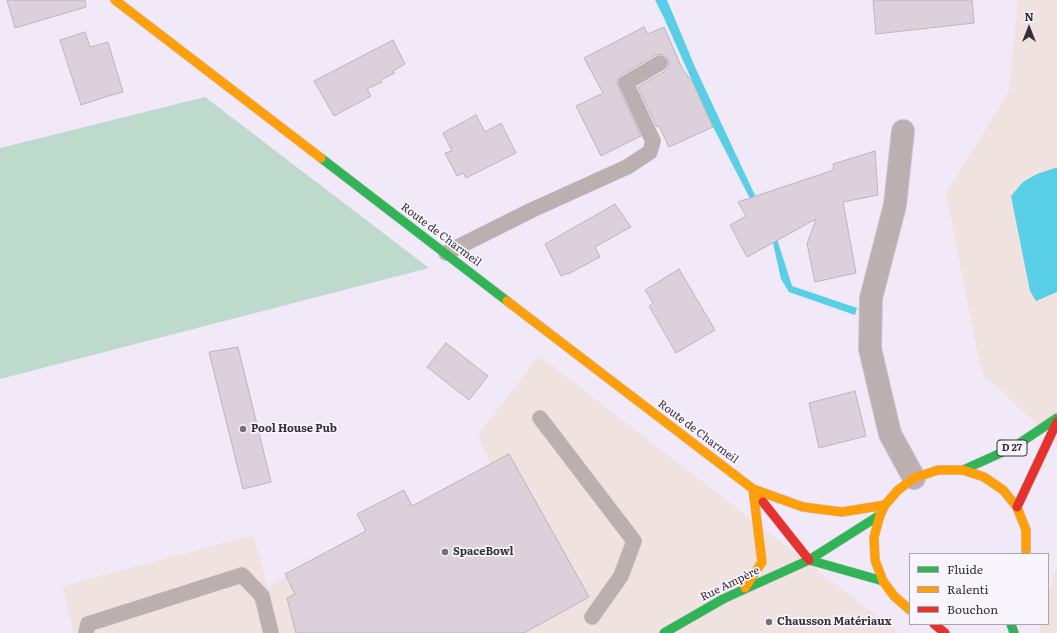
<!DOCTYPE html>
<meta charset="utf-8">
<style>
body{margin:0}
#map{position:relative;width:1057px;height:633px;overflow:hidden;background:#f1e9f7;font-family:Literata,serif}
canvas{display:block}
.legend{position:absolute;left:909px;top:553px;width:140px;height:72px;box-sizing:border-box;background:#f9f5fc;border:1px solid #aba5af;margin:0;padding:5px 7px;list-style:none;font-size:12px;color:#362e3b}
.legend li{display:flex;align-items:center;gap:8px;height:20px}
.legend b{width:20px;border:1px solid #aba5af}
.north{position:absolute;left:1009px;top:8px;width:40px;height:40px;-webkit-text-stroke:3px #f9f5fc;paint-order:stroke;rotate:0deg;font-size:11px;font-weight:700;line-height:16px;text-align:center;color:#362e3b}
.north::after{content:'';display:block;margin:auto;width:14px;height:18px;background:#362e3b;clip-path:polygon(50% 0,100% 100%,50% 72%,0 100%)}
</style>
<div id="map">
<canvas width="1057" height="633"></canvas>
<ul class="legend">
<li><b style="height:5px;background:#30b455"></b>Fluide</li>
<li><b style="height:5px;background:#ff9f0a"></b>Ralenti</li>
<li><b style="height:5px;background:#e5322d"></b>Bouchon</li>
</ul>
<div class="north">N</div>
</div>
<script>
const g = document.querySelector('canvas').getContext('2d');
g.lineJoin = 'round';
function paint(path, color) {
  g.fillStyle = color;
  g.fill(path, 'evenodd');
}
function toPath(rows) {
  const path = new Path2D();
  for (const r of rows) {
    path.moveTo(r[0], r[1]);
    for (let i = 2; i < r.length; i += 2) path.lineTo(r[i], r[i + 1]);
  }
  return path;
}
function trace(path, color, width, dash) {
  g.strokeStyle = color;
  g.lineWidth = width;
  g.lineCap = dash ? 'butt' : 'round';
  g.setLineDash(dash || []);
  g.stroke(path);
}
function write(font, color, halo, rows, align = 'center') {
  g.font = font + ' Literata,serif';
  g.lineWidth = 3.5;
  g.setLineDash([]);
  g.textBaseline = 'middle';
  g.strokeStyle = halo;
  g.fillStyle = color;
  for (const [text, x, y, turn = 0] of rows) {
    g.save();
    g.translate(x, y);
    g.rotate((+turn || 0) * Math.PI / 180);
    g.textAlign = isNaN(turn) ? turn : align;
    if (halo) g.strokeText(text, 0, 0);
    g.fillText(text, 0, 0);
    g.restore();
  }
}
paint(toPath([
 [1018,0,1057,0,1057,443,994,384,985,378,980,366,946,193,1009,91],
 [539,356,899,633,73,633,63,586,253,535,268,587,490,464,478,435],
 [1057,566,1057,633,1040,633,1040,624,1048,624,1048,593,1053,580]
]), '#efe2df');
paint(toPath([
 [205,97,429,268,0,379,0,148]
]), '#bddacd');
paint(toPath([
 [655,0,667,0,695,67,760,206,776,236,792,286,857,308,855,315,789,292,781,279,773,243,711,123,664,18],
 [1055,168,1057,168,1057,292,1036,301,1030,291,1011,196,1023,182,1037,174]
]), '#58cfe6');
const building = toPath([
 [7,0,85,0,86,7,15,28,7,0],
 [874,0,972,0,974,23,876,34,873,1,874,1,874,0],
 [644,27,648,34,664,27,682,68,693,83,713,127,669,147,659,126,657,127,638,87,665,71,668,68,669,63,668,58,664,55,660,54,655,55,621,75,619,78,617,82,618,87,641,136,601,156,576,106,603,93,584,58,644,27],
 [85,32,90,47,108,42,123,92,105,97,81,105,60,40,85,32],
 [393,40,405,64,393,71,395,73,381,80,382,82,367,89,371,96,334,116,314,81,393,40],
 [476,115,485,132,501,123,516,153,466,178,463,173,457,176,445,153,452,151,443,133,476,115],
 [875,151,878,195,843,202,856,273,815,282,807,244,816,219,747,257,730,225,746,216,738,202,834,170,833,164,875,151],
 [615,204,631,227,595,247,600,257,568,274,568,273,561,276,545,244,615,204],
 [679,269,715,330,676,353,649,306,653,303,645,290,679,269],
 [446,343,488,376,469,400,427,367,446,343],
 [238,347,271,482,243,489,209,352,238,347],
 [855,391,866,436,819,448,809,403,855,391],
 [509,454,589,597,524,633,296,633,287,598,295,594,285,574,366,531,357,514,404,490,412,506,509,454]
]);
paint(building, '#dcd1da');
trace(building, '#beb4bc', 1);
const lane = toPath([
 [446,253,532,210,627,167,650,152,653,141,626,83,660,63],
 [540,418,634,541,621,576,592,617],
 [86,633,88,624,242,575,262,596,271,633]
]);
const street = toPath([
 [903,131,895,205,871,298,870,349,890,434,914,478]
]);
const fast = toPath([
 [321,158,507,301],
 [963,470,1014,447,1057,418],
 [809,560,883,581],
 [1011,624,1014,633],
 [664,633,723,599,809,560,880,515]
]);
const slow = toPath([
 [115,0,321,158],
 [507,301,753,489,763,502],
 [753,489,803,507,842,512,885,505],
 [745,588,762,562,753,489],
 [910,610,894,596,883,581,875,560,874,537,880,515,885,505,898,490,914,478,938,470,963,470,984,477,1003,490,1017,507,1026,530,1026,554]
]);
const jam = toPath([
 [763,502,809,560],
 [1017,507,1057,422],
 [934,624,945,633]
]);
trace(lane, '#ccc4d1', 16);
trace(street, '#ccc4d1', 24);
trace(fast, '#ccc4d1', 10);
trace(slow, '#ccc4d1', 10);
trace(jam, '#ccc4d1', 10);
trace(lane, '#bbafb0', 15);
trace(street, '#bbafb0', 22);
trace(fast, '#30b455', 9);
trace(slow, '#ff9f0a', 9);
trace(jam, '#e5322d', 9);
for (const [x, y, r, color] of [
 [243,429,4,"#776f7d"],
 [445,552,4,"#776f7d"],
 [769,622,4,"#776f7d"]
]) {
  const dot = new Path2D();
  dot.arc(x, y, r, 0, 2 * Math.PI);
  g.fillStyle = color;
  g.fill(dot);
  trace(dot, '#f9f5fc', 1.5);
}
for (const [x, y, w] of [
 [1012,448,30]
]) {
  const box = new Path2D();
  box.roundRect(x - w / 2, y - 8, w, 16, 3);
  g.fillStyle = '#f9f5fc';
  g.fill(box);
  trace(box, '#362e3b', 1);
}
write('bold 10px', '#362e3b', null, [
 ["D 27",1012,448]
]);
write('11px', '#362e3b', '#f9f5fc', [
 ["Route de Charmeil",441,235,37],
 ["Route de Charmeil",698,432,37],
 ["Rue Ampère",730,584,-26]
]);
write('bold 11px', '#362e3b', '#f9f5fc', [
 ["Pool House Pub",251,429],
 ["SpaceBowl",453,552],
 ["Chausson Matériaux",777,622]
], 'left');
</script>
